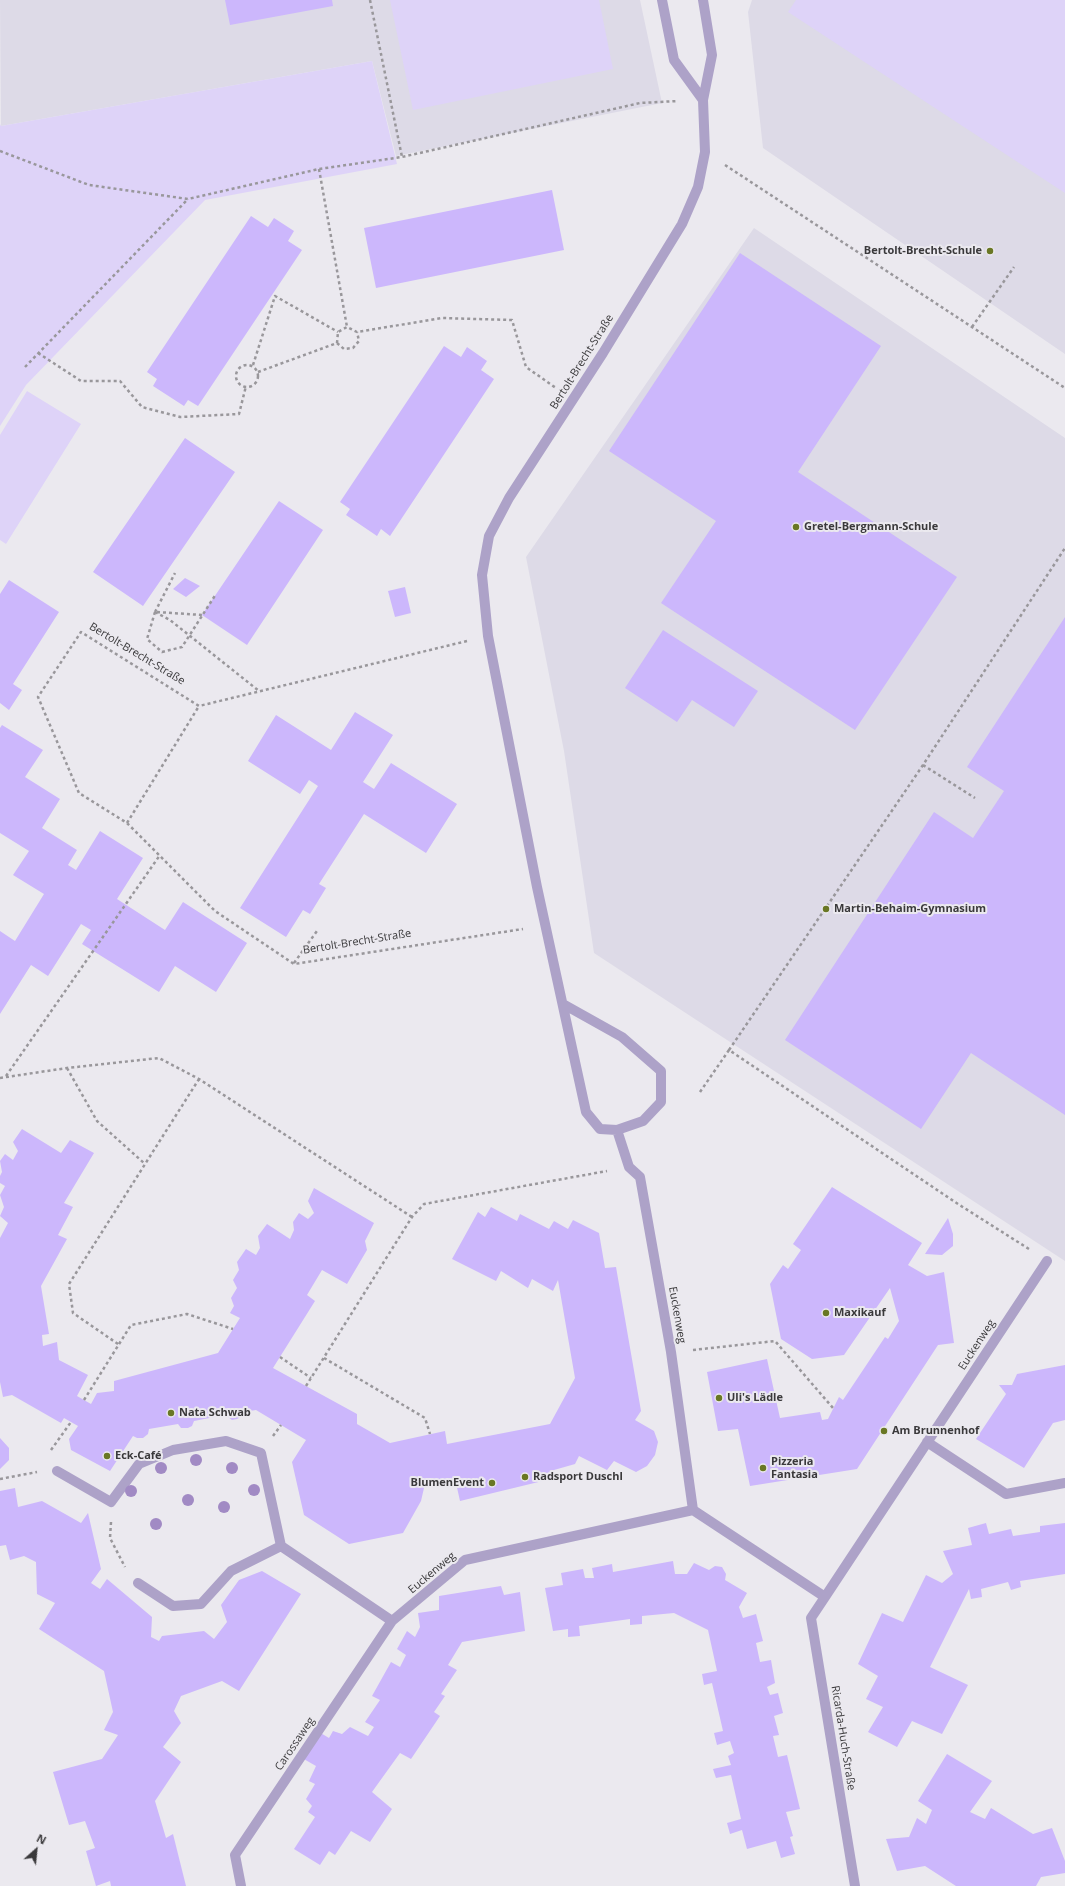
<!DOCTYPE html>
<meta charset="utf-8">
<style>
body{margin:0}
#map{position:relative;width:1065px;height:1886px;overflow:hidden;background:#ebe9ef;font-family:"Open Sans",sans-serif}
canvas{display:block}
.north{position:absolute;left:16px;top:1830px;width:40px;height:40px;-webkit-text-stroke:3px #ebe9ef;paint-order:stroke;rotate:27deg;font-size:11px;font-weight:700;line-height:16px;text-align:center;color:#3a393b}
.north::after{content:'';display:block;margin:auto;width:14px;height:18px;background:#3a393b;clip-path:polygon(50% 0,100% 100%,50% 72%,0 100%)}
</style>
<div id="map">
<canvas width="1065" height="1886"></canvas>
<div class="north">N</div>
</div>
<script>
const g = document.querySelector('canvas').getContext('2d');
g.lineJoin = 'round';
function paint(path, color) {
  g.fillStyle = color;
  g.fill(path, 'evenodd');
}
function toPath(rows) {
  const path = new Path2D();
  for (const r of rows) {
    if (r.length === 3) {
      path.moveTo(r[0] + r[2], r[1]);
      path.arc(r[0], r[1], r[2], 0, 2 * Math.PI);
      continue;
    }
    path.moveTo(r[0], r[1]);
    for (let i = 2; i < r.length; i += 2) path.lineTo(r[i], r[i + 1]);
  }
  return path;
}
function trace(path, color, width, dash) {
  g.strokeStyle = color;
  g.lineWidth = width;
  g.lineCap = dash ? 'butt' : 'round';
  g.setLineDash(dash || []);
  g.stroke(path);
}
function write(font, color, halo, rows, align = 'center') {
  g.font = font + ' "Open Sans",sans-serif';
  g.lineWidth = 4;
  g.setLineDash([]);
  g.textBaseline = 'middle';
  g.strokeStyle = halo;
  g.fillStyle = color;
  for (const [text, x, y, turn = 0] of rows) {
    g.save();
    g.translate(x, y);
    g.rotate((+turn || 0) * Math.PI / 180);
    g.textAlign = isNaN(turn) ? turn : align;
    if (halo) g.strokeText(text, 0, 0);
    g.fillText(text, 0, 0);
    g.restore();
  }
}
paint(toPath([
 [0,0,640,0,662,103,396,156,372,61,1,126],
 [752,0,1065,0,1065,354,763,148,748,12],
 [754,228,1065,438,1065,1261,594,953,564,751,526,557]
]), '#dddae7');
paint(toPath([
 [390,0,599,0,613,69,413,110],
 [796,0,1065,0,1065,193,788,12],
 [372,61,397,164,205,200,26,385,0,426,0,124,1,126],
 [27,391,81,424,6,544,0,540,0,435]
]), '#ded3f8');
paint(toPath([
 [225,0,332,0,333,6,230,25],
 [552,190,564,250,376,288,364,228],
 [251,216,268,227,274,218,294,231,288,241,302,250,198,406,188,400,184,406,153,386,157,379,147,372],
 [740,253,881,346,798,472,957,577,855,730,661,603,716,521,609,451],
 [444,346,461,357,467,347,487,361,481,370,494,379,390,536,381,529,377,536,346,515,350,509,340,502],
 [185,438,235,472,143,606,93,572],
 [279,501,323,530,247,645,202,615],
 [185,578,200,586,186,597,173,589],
 [9,580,59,612,13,684,22,690,9,710,0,703,0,594],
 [405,587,411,613,395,617,388,591],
 [1065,617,1065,1115,971,1053,921,1129,785,1040,934,812,973,838,1004,791,967,767],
 [663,630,758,691,734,727,692,700,677,722,625,688],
 [355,712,393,735,363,782,374,789,391,763,457,804,426,853,364,814,319,884,326,888,310,914,303,910,286,937,240,908,318,786,309,780,300,794,248,761,276,715,331,750],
 [2,725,43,750,25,777,60,799,42,828,77,850,68,865,76,870,100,831,143,858,117,899,165,930,183,902,247,943,216,992,175,966,159,992,82,944,91,930,81,924,48,976,31,965,0,1014,0,931,15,941,44,894,13,875,29,851,0,833,0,728],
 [22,1129,61,1153,70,1140,94,1153,64,1203,73,1207,58,1235,67,1239,41,1286,49,1334,42,1335,43,1346,57,1342,59,1360,88,1375,77,1396,91,1404,97,1393,114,1391,114,1381,218,1353,240,1318,230,1313,234,1306,231,1298,237,1288,233,1280,239,1270,237,1262,246,1249,256,1255,260,1248,258,1236,267,1224,290,1239,294,1230,293,1222,299,1213,308,1219,314,1213,308,1201,314,1188,374,1223,365,1241,367,1250,347,1284,322,1270,307,1295,315,1301,273,1368,357,1414,357,1424,390,1443,445,1431,447,1444,550,1424,575,1378,558,1280,553,1291,532,1279,528,1288,501,1271,496,1281,452,1259,478,1212,485,1217,491,1207,517,1221,520,1214,549,1229,554,1221,568,1229,573,1220,599,1233,605,1268,616,1267,641,1411,635,1420,654,1431,658,1442,655,1455,647,1466,636,1472,614,1461,607,1470,579,1456,575,1464,554,1470,555,1478,460,1501,456,1483,424,1488,421,1501,403,1533,349,1544,304,1515,292,1462,306,1440,256,1410,243,1412,241,1417,237,1419,232,1420,225,1415,194,1421,192,1426,188,1428,181,1428,178,1424,149,1429,148,1434,143,1438,137,1438,133,1436,110,1471,71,1450,69,1439,78,1426,64,1418,61,1423,12,1395,3,1397,0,1382,0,1238,8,1223,0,1216,4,1207,0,1195,5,1186,0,1183,0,1176,2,1172,0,1161,5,1154,13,1160,18,1151,13,1142],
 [832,1187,922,1243,908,1265,927,1276,944,1272,954,1343,938,1345,857,1469,750,1486,738,1429,718,1431,707,1372,767,1359,780,1418,820,1412,822,1420,828,1419,839,1397,843,1400,885,1337,888,1339,899,1321,890,1288,844,1355,812,1359,781,1339,770,1284,783,1265,788,1269,801,1250,793,1244],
 [948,1218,953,1234,953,1246,942,1255,925,1254],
 [1065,1365,1065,1420,1053,1423,1024,1468,976,1439,1006,1394,999,1385,1012,1385,1017,1374],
 [0,1438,9,1448,9,1460,0,1469],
 [15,1488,18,1507,42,1501,81,1523,88,1513,101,1569,91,1583,100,1589,107,1579,152,1617,151,1637,159,1641,162,1636,204,1631,214,1639,227,1622,221,1605,239,1580,262,1571,301,1594,239,1691,222,1681,181,1696,174,1711,181,1723,163,1747,181,1762,155,1801,166,1838,173,1834,186,1886,111,1886,110,1881,96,1886,86,1851,95,1848,85,1821,69,1825,53,1772,102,1759,118,1735,104,1730,113,1712,104,1671,39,1629,55,1603,37,1594,36,1562,24,1556,10,1560,6,1545,0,1546,0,1491],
 [986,1523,989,1534,1011,1529,1013,1536,1040,1532,1040,1526,1065,1523,1065,1574,1020,1581,1021,1587,1011,1590,1008,1582,981,1589,982,1597,971,1599,969,1589,930,1667,968,1685,942,1734,912,1721,897,1747,868,1732,883,1707,866,1699,878,1676,858,1664,882,1613,903,1622,926,1575,942,1583,953,1574,943,1551,972,1545,968,1528],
 [673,1561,675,1574,687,1574,694,1563,709,1570,715,1566,722,1567,726,1574,725,1580,747,1593,739,1607,743,1618,756,1614,763,1641,756,1643,760,1662,771,1660,775,1683,767,1687,770,1695,778,1693,783,1713,774,1716,779,1735,773,1736,778,1757,787,1755,800,1809,786,1812,793,1836,790,1837,795,1854,781,1858,776,1841,747,1849,742,1830,730,1834,727,1823,741,1819,731,1775,716,1778,713,1769,731,1765,728,1756,734,1753,730,1741,717,1745,714,1733,723,1731,712,1683,704,1685,702,1674,717,1671,708,1630,674,1613,642,1616,642,1624,630,1625,630,1619,579,1626,580,1636,568,1637,568,1629,553,1631,545,1588,563,1585,561,1573,583,1569,585,1578,594,1578,592,1568,612,1564,613,1572],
 [501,1586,504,1595,520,1592,525,1631,462,1642,448,1665,457,1670,441,1694,445,1696,434,1712,440,1716,411,1759,400,1753,372,1792,392,1809,370,1842,351,1831,335,1855,329,1851,320,1865,294,1849,315,1817,308,1812,312,1806,306,1799,315,1784,309,1781,316,1766,302,1758,319,1732,329,1738,333,1731,342,1734,350,1727,368,1736,374,1727,365,1722,380,1700,372,1696,391,1662,400,1667,406,1655,397,1649,407,1631,415,1637,420,1627,418,1613,439,1610,439,1596],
 [947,1754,992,1781,970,1812,985,1819,991,1808,1033,1834,1052,1828,1065,1861,1065,1873,1041,1877,1036,1886,956,1886,925,1866,897,1871,886,1839,909,1837,917,1818,926,1824,932,1810,918,1801]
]), '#ccb7fc');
trace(toPath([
 [370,0,402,157],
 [0,151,89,185,188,199,319,169,402,157,640,103,678,101],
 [725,165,1065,388],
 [319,169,347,327],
 [972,327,1014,267],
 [337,343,344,349,353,348,359,341,357,332],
 [38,353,81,381,120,381,142,407,180,417,239,414,246,386],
 [253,365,275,296,338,332],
 [247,376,11],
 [25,367,188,199],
 [258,372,337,343,338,332,347,327,357,332,442,318,512,320,526,367,556,388],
 [155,612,170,620,259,691],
 [155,612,175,573],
 [157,612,202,615],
 [467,641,199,706,81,632,38,697,79,793,127,823,215,911,294,964,523,929],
 [923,765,975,798],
 [127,823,199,706],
 [294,963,317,931],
 [729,1050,923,765,1065,548],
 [67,1068,97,1121,145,1164],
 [6,1076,160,855],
 [0,1078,67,1068,159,1058,199,1079,412,1217],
 [700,1092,729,1050,958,1204,1029,1249],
 [118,1344,73,1313,69,1284,199,1079],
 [693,1350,775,1341,833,1408],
 [280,1357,311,1378],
 [324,1358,425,1418,430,1434],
 [306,1386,412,1217,424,1204,607,1171],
 [84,1400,131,1325,187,1314,233,1329],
 [273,1436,281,1425],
 [51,1450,71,1422],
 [0,1479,37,1472],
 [111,1522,110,1538,125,1567]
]), '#99979b', 2.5, [3, 3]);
trace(toPath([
 [662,0,674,60,703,100],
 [563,1004,622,1037,661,1071,661,1102,643,1121,617,1130,600,1129,586,1112,537,887,488,636,482,575,489,536,509,498,603,353,682,224,698,187,705,152,703,100,712,55,703,0],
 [617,1130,629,1167,640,1177,671,1352,693,1510,825,1597,1047,1261],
 [927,1442,1006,1494,1065,1483],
 [57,1471,111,1502,139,1464,173,1450,226,1441,261,1453,281,1546,392,1621,465,1560,693,1510],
 [138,1583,173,1606,201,1604,231,1571,281,1546],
 [825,1597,811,1618,855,1886],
 [241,1886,235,1855,392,1621]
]), '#ada2c8', 10);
trace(toPath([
 [155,612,147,639,162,652,182,647,216,594]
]), '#99979b', 2.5, [3, 3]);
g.fillStyle = '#a18ac4';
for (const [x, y] of [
 [196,1460],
 [161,1468],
 [232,1468],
 [254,1490],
 [131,1491],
 [188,1500],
 [224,1507],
 [156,1524]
]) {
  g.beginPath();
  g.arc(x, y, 6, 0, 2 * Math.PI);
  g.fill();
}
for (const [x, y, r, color] of [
 [990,251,4,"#697724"],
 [796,527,4,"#697724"],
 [826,909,4,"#697724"],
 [826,1313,4,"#697724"],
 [719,1398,4,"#697724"],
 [171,1413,4,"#697724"],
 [884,1431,4,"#697724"],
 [107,1456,4,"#697724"],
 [763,1468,4,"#697724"],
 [525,1477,4,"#697724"],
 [492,1483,4,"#697724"]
]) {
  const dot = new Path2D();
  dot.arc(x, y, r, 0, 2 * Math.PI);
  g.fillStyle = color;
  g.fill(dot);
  trace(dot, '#ebe9ef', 1.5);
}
write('bold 11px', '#3a393b', '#ebe9ef', [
 ["Bertolt-Brecht-Schule",982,251,"right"],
 ["Gretel-Bergmann-Schule",804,527],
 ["Martin-Behaim-Gymnasium",834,909],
 ["Maxikauf",834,1313],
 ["Uli's Lädle",727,1398],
 ["Nata Schwab",179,1413],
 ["Am Brunnenhof",892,1431],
 ["Eck-Café",115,1456],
 ["Pizzeria",771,1462],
 ["Fantasia",771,1475],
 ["Radsport Duschl",533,1477],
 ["BlumenEvent",484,1483,"right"]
], 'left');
write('11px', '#3a393b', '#ebe9ef', [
 ["Bertolt-Brecht-Straße",582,362,-58],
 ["Bertolt-Brecht-Straße",137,654,31],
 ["Bertolt-Brecht-Straße",357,942,-9],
 ["Euckenweg",677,1315,80],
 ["Euckenweg",977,1345,-57],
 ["Euckenweg",432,1573,-40],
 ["Ricarda-Huch-Straße",843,1738,81],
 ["Carossaweg",295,1744,-56]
]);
</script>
